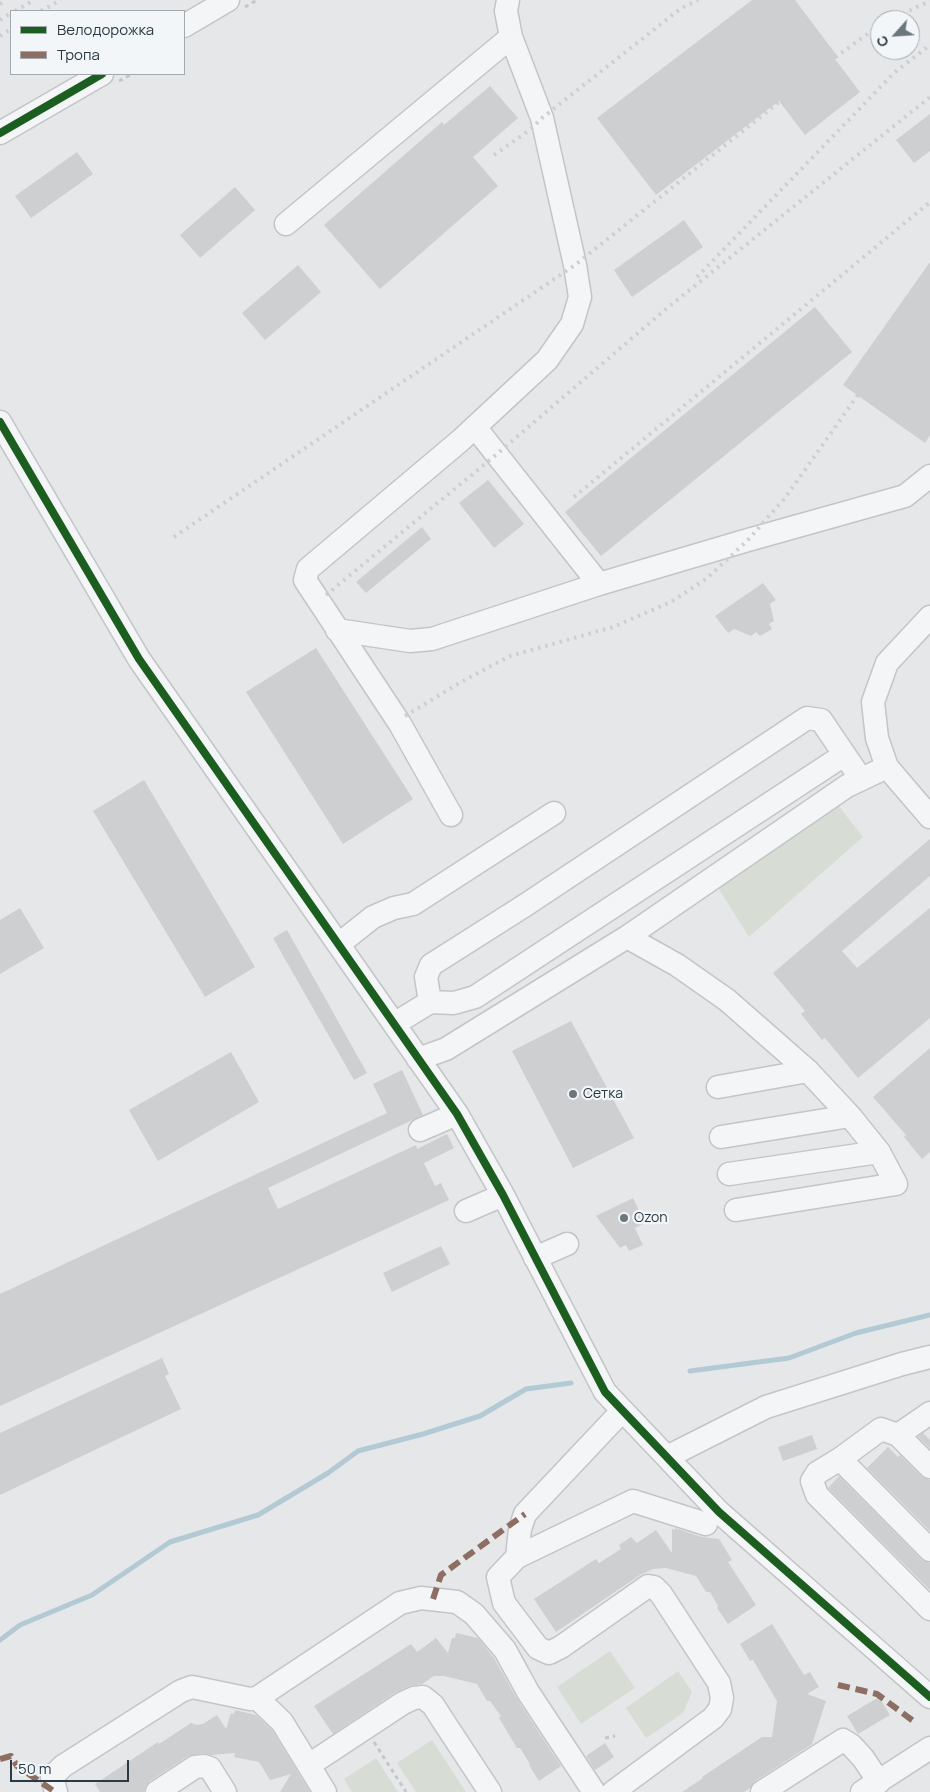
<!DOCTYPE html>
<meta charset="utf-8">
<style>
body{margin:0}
#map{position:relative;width:930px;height:1792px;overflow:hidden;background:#e5e7e9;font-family:Manrope,sans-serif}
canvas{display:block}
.legend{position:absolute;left:10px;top:10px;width:175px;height:65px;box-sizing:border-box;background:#f2f6f8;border:1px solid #a2aab0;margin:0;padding:6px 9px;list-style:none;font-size:15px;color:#2a3943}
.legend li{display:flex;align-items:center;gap:10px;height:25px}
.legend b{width:25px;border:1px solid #a2aab0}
.north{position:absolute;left:870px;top:10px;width:50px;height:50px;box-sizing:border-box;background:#f2f6f8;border:1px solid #a2aab0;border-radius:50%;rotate:244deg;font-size:14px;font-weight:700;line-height:20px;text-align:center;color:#2a3943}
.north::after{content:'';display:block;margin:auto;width:18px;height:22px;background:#6b767d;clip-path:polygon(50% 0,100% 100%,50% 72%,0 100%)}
.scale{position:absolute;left:10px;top:1760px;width:119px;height:22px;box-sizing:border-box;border:2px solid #2a3943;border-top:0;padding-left:6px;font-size:15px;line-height:18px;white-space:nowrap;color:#2a3943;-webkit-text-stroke:4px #f2f6f8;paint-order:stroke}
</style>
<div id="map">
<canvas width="930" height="1792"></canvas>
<ul class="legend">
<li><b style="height:6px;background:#1b5e20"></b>Велодорожка</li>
<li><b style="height:6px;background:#8d6e63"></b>Тропа</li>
</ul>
<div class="north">С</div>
<div class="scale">50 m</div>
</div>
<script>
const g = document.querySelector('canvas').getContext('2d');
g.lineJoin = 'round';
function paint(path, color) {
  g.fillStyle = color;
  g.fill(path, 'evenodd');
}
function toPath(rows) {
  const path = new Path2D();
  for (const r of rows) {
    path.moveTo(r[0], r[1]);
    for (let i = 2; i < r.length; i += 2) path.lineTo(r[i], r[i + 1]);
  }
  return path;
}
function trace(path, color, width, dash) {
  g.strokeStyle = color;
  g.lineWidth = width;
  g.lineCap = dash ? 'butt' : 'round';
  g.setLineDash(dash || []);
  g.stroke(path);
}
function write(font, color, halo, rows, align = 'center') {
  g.font = font + ' Manrope,sans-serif';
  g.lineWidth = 4.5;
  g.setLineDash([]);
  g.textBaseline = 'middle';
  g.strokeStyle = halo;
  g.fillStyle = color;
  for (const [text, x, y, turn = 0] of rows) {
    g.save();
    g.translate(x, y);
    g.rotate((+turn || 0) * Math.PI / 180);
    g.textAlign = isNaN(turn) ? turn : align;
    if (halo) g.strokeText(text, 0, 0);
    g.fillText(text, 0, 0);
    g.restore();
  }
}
paint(toPath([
 [834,800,863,837,749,937,717,886],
 [610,1651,635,1688,581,1724,557,1687],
 [678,1671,692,1692,683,1713,646,1738,626,1708],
 [432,1740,466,1792,416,1792,397,1763],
 [376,1758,398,1792,352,1792,344,1779]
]), '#d7ddd5');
trace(toPath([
 [690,1371,789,1358,856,1333,930,1315],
 [0,1640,20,1625,92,1595,170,1542,258,1515,328,1473,358,1451,423,1434,480,1416,526,1389,571,1383]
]), '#b3cad4', 5);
paint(toPath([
 [752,0,795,0,838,57,835,59,860,92,805,135,779,101,656,195,597,118],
 [490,86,518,118,473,157,498,186,380,289,324,225,442,122,444,125],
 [930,114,930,151,914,163,896,140],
 [77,152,93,174,31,218,15,196],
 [235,187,255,210,200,258,180,235],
 [684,220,703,247,632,297,614,270],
 [930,262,930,435,925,443,843,385],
 [298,265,321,292,265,340,242,313],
 [815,307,852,352,601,556,565,512],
 [488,480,524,524,494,548,459,503],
 [422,527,431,539,366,593,356,582],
 [763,583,776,600,770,604,774,621,769,624,772,629,760,636,756,632,751,636,734,629,728,633,715,616],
 [316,648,413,799,343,844,246,692],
 [144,780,255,967,205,997,93,811],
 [930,839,930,876,842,951,857,968,930,908,930,1018,858,1078,825,1038,822,1040,801,1014,805,1011,773,973],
 [20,908,44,948,0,974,0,920],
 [287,930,367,1073,354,1080,273,938],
 [571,1021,634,1138,573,1168,512,1051],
 [930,1048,930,1152,922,1159,904,1137,906,1135,873,1097],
 [231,1052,259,1102,158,1161,129,1110],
 [402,1070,423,1115,268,1188,278,1209,416,1145,417,1149,447,1134,454,1148,424,1163,435,1186,441,1183,449,1200,0,1406,0,1294,387,1113,373,1084],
 [633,1198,645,1223,635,1228,643,1245,629,1251,626,1245,620,1248,596,1216],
 [441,1246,450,1264,392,1292,383,1273],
 [162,1358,169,1374,165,1376,181,1409,0,1495,0,1433],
 [923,1433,930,1440,930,1448,918,1437],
 [812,1435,817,1449,783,1461,778,1447],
 [888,1447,898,1457,900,1455,921,1476,930,1480,930,1531,867,1468],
 [839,1476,921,1559,930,1563,930,1590,828,1488],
 [675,1528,702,1537,719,1539,732,1560,728,1562,756,1605,728,1624,717,1608,718,1606,710,1592,706,1592,696,1576,666,1568,653,1569,640,1575,556,1632,534,1599,596,1559,599,1563,621,1549,619,1545,631,1537,637,1543,656,1530,672,1553,672,1529,675,1530],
 [772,1624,804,1675,810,1672,819,1687,807,1694,826,1701,812,1744,755,1781,750,1788,744,1792,682,1792,703,1778,702,1777,762,1737,772,1737,777,1701,753,1660,750,1661,740,1644],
 [456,1633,478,1638,494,1658,517,1699,561,1766,539,1781,529,1765,530,1764,520,1748,517,1748,499,1718,501,1716,490,1701,487,1701,477,1684,444,1676,434,1676,422,1684,409,1686,396,1692,333,1734,314,1706,411,1644,417,1652,436,1638,448,1653,452,1638,455,1638],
 [879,1697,890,1715,858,1734,847,1716],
 [235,1710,256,1715,272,1730,310,1792,280,1792,291,1774,270,1780,259,1762,234,1757,235,1753,211,1755,203,1753,188,1756,150,1781,146,1786,144,1792,100,1792,95,1784,158,1742,159,1744,191,1723,196,1725,203,1724,217,1715,226,1729,231,1713,234,1714],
 [605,1743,614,1757,595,1770,586,1756]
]), '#cdcfd1');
const minor = toPath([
 [184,26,228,0],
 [0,133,102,74],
 [286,224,511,37],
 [0,422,139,659,457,1114,503,1195,605,1392,719,1512,930,1697],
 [475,427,599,584,748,540,905,496,930,476],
 [930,617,887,663,873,702,877,738,887,767,930,817],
 [337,630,410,641,432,639,599,584],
 [451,815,400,724,305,580,308,569,461,440,547,360,572,324,580,297,575,265,542,118,511,37,506,11,508,0],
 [627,937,677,965,727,1000,808,1071,850,1116,879,1152,896,1184,736,1210],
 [339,944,373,917,394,908,413,904,554,813],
 [430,1002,454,1003,475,997,844,755],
 [394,1024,430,1002,426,977,431,965,524,906,807,718,821,720,861,779],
 [418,1059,446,1049,627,937,847,786,887,767],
 [718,1087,808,1071],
 [420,1130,457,1114],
 [721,1137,850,1116],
 [729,1174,879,1152],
 [466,1211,503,1195],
 [535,1258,567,1244],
 [930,1413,898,1435,881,1429,840,1459,817,1473,812,1481,817,1495,930,1609],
 [898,1435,930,1467],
 [667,1457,766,1407,902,1364,930,1357],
 [840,1459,930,1550],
 [517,1557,633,1501,706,1524],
 [257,1698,400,1603,421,1598,457,1602,474,1614,505,1650,528,1692,594,1792],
 [309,1765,403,1703,414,1698,423,1697,433,1705,442,1719,490,1792],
 [56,1792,52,1777,63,1766,181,1691,192,1687,250,1699,257,1698,282,1722,325,1792],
 [157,1792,195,1767,204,1766,210,1768,225,1792],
 [613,1792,713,1718,720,1709,722,1698,719,1683,661,1594,654,1587,648,1586,561,1647,549,1653,538,1648,504,1603,498,1577,517,1557,520,1529,525,1514,622,1411],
 [762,1792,843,1740,851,1745,863,1758,879,1782],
 [862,1792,930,1748]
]);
trace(minor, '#c3c5c7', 25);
trace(toPath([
 [245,7,257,0],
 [119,81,132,74],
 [605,1738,615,1736],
 [374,1742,406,1792]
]), '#c3c7c9', 3, [4, 4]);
trace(minor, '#f3f5f6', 22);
trace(toPath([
 [0,4,6,0],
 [15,11,34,0],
 [41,11,61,0],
 [0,20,11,13],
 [889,20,930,1],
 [0,36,11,29],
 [494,155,531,129,542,118,680,9,698,0],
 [697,277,894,73,930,45],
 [574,497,930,202],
 [174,537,575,265,833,59,880,25],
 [326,595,497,454,666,309,930,97],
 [405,716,461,682,510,656,613,627,671,602,706,579,748,540,785,498,930,293]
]), '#cdcfd1', 4, [2.5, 5]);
trace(toPath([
 [433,1599,441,1575,525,1514],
 [838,1685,877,1694,916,1723],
 [0,1759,11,1756,17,1766,55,1792]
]), '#8d6e63', 6, [12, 6]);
trace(toPath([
 [0,133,102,74],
 [0,422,139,659,457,1114,503,1195,605,1392,719,1512,930,1697]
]), '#1b5e20', 8);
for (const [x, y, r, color] of [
 [573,1094,5,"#6b767d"],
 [624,1218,5,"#6b767d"]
]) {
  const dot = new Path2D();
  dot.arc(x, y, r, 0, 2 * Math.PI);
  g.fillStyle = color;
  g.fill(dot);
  trace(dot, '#f2f6f8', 2);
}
write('14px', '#2a3943', '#f2f6f8', [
 ["Сетка",583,1094],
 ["Ozon",634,1218]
], 'left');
</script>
